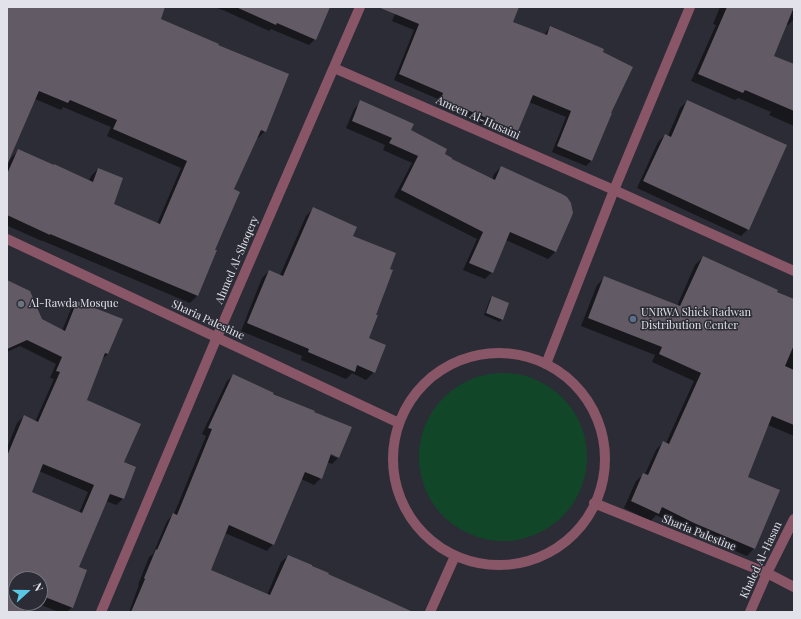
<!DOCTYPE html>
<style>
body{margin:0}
#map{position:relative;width:801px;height:619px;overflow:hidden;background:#2b2c36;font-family:"Playfair Display",serif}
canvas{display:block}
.frame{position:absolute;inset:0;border:8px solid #e2e3ea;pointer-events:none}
.north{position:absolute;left:8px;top:571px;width:40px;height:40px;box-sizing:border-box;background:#2b2c36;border:1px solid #74757e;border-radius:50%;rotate:69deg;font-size:11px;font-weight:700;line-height:16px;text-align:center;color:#e2e3ea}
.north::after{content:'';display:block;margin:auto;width:14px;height:18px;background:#59c8e4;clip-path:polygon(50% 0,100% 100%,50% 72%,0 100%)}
</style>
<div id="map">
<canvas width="801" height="619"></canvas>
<div class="frame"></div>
<div class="north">N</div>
</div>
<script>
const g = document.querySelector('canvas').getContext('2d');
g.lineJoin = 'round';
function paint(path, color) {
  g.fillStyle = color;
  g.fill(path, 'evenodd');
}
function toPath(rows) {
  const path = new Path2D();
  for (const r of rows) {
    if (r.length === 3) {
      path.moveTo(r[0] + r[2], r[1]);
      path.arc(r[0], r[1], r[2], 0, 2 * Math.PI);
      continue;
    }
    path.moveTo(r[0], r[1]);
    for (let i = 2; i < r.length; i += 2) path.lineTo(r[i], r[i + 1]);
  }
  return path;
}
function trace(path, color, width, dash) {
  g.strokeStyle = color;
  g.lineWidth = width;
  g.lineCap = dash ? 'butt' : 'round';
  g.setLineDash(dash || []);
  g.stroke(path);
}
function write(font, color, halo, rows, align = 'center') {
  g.font = font + ' "Playfair Display",serif';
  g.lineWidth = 3;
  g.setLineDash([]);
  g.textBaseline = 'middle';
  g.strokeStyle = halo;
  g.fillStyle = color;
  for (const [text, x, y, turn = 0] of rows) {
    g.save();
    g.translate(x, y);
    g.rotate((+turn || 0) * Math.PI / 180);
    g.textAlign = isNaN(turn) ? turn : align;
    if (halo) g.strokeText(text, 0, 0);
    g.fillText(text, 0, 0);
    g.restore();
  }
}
paint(toPath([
 [503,457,84]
]), '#114728');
paint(toPath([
 [7,7,155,7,159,19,217,45,265,131,258,138,256,138,233,190,214,250,216,251,197,296,190,303,43,241,42,241,8,226,7,226,7,166,11,158,18,151,89,181,91,176,98,169,112,205,157,224,181,168,107,136,111,127,63,107,61,110,35,99,7,154],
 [215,7,329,7,315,39,309,45,271,29,269,31,223,10,222,10],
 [398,7,518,7,512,22,544,35,550,27,602,53,610,113,592,160,586,166,552,152,566,117,529,102,517,131,511,137,436,105,438,99,394,80,414,30,392,21],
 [720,7,794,7,794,19,788,25,786,24,773,56,794,65,794,126,769,115,771,112,738,98,735,100,691,81,716,25,713,24],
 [687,101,748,229,741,236,637,188,658,142,665,135,668,136,680,108],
 [361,102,410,131,450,159,492,180,494,174,501,167,555,252,548,259,506,240,492,272,485,279,463,270,477,239,394,197,412,163,383,150,385,145,346,128,354,109],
 [313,209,351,237,367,338,374,372,366,380,352,373,346,379,301,360,302,356,241,331,262,278,269,271,280,275,306,216],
 [703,257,794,300,794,436,768,425,747,477,754,548,747,556,686,530,656,515,651,521,624,508,636,481,644,474,645,474,656,450,663,442,666,443,694,381,652,362,655,355,581,326,597,285,605,277,677,306,695,265],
 [7,281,41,320,62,331,71,309,78,302,108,354,102,359,86,401,123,463,135,468,123,499,116,505,106,501,78,567,72,607,67,612,59,612,36,603,40,603,40,579,16,579,16,603,26,603,22,612,7,612,7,448,17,423,24,416,35,422,54,379,50,378,56,364,20,346,7,352],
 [39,471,88,492,79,513,31,492],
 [492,297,502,319,500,322,484,315,490,299],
 [234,375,287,400,339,457,332,464,327,462,321,478,314,485,301,479,273,544,267,551,225,533,209,571,267,595,281,562,288,556,400,612,129,612,139,585,138,585,149,557,153,554,167,521,174,514,206,436,202,434,227,381],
 [327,452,337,455,337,458,326,453]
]), '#0007');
paint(toPath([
 [7,7,165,7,161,19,219,44,218,45,289,74,266,132,261,130,234,189,240,192,215,250,217,250,198,296,50,234,50,235,7,215,7,174,18,149,54,165,54,164,93,182,98,168,123,178,114,204,160,224,187,161,113,129,117,120,70,100,68,103,39,91,7,165],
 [236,7,330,7,316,40,277,23,276,25],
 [378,7,519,7,513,22,547,35,550,26,604,49,603,52,633,67,611,113,612,113,592,161,557,146,571,111,533,95,518,131,441,99,443,93,399,74,419,24],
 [727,7,794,7,774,56,794,64,794,111,745,90,743,93,698,74],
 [360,100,414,124,411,130,447,149,445,154,452,158,452,159,495,180,501,166,562,194,567,197,571,203,573,213,571,218,556,252,510,232,493,273,469,263,483,232,401,190,418,156,389,143,392,138,352,121],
 [687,100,787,145,749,230,643,181,665,134,671,137],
 [313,207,357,227,353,236,396,253,390,269,393,270,376,315,378,315,369,338,386,345,375,373,357,365,355,372,308,352,309,349,247,323,269,270,283,276],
 [703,256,778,290,777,292,794,299,794,345,785,366,794,370,794,425,772,416,748,477,780,490,755,549,694,523,662,507,659,514,631,501,643,473,648,475,663,441,669,444,701,373,659,354,662,347,588,318,604,276,680,306],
 [7,280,30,291,42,319,65,331,77,301,123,319,108,354,105,353,87,400,141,424,124,462,136,467,124,499,110,494,79,567,87,570,73,608,40,595,40,579,16,579,16,603,27,603,23,612,7,612,7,456,24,415,38,422,60,372,56,371,62,357,27,340,7,349],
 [43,464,94,485,82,513,32,492],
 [492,296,509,303,503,320,486,313],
 [233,374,274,393,273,394,315,411,314,412,352,427,339,458,331,454,322,479,305,472,274,545,229,525,211,570,270,595,288,555,312,565,312,566,329,573,328,574,378,596,413,612,131,612,145,579,144,578,156,549,157,550,173,513,177,515,212,429,208,428]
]), '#625a64');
trace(toPath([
 [690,7,614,190,794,271],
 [334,68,614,190,546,364],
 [101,612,217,337,360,7],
 [430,612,455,556],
 [750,612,767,573,794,519]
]), '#895667', 10);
trace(toPath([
 [7,239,399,423],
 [499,459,106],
 [594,503,767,573,794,587]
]), '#895667', 10);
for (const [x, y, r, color] of [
 [21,304,4,"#6b7280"],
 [633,319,4,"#5c6f8a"]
]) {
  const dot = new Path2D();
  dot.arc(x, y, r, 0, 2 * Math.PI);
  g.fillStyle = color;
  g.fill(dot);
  trace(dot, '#2b2c36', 1.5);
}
write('11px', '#e2e3ea', '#2b2c36', [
 ["Ameen Al-Husaini",478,118,24],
 ["Ahmed Al-Shoqery",237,260,-67],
 ["Sharia Palestine",208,320,25],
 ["Sharia Palestine",699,533,22],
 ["Khaled Al-Hasan",761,560,-65]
]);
write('11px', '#e2e3ea', '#2b2c36', [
 ["Al-Rawda Mosque",29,304],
 ["UNRWA Shick Radwan",641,313],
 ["Distribution Center",641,326]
], 'left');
</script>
